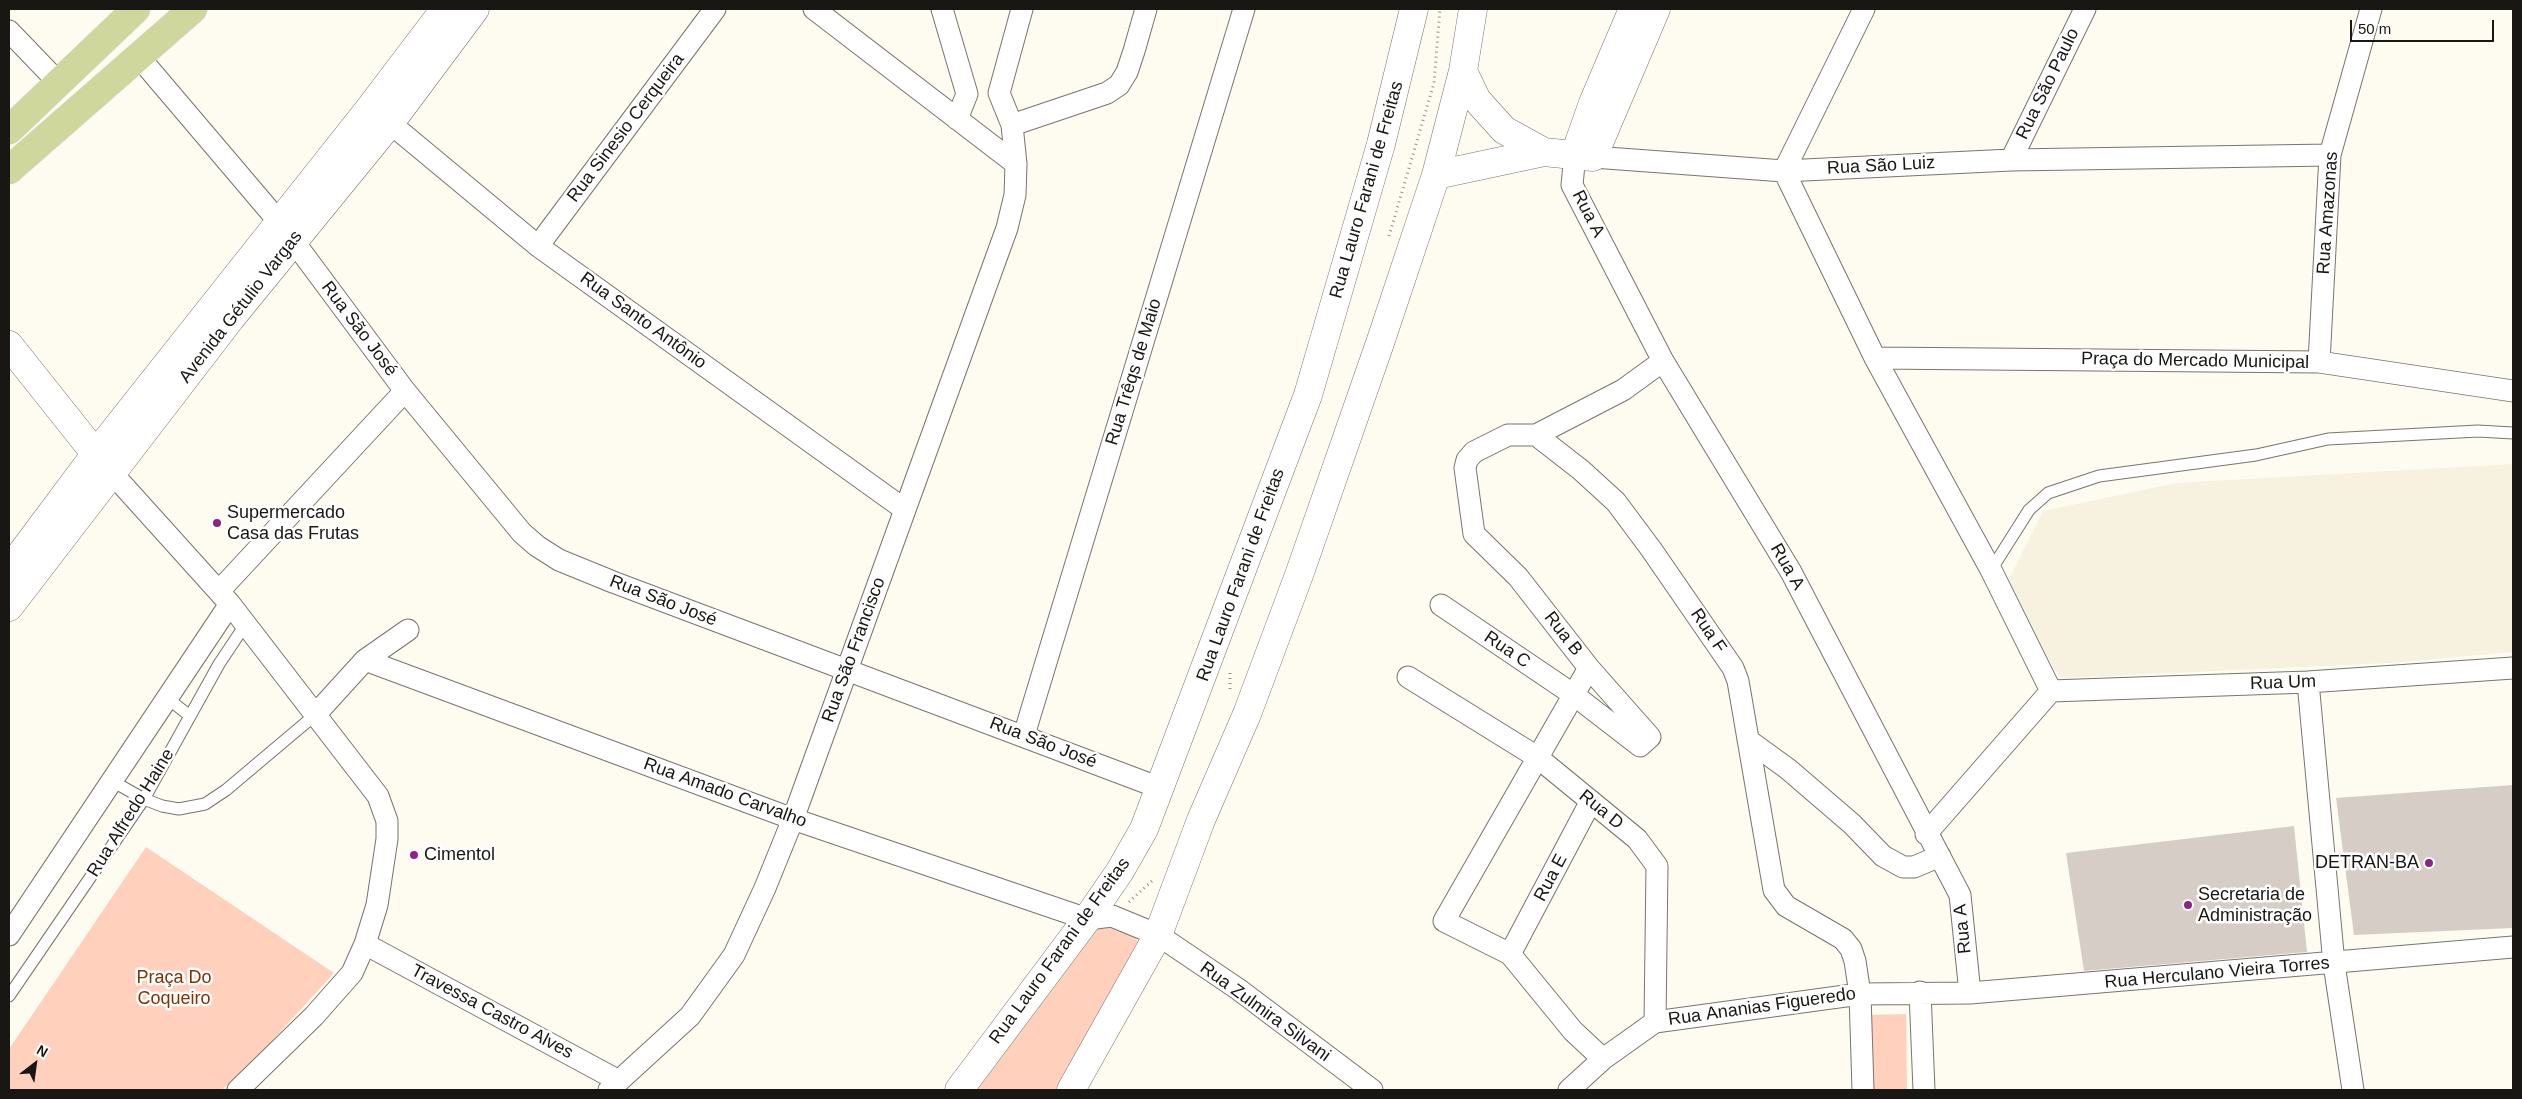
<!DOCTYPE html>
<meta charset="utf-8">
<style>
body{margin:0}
#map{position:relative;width:2522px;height:1099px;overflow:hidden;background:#fefbf1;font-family:Helvetica,sans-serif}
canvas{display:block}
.frame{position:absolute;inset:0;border:10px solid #181713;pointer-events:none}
.north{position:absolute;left:10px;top:1039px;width:50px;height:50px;-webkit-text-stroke:4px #fff;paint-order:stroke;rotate:30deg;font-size:14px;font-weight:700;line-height:20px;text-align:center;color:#181713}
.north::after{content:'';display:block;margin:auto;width:18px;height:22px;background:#181713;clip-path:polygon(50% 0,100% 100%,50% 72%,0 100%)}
.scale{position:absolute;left:2350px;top:20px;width:144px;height:22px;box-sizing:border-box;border:2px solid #181713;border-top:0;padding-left:6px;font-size:15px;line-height:18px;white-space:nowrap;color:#181713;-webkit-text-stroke:4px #fff;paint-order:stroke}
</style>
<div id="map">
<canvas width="2522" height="1099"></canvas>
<div class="frame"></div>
<div class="north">N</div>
<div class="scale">50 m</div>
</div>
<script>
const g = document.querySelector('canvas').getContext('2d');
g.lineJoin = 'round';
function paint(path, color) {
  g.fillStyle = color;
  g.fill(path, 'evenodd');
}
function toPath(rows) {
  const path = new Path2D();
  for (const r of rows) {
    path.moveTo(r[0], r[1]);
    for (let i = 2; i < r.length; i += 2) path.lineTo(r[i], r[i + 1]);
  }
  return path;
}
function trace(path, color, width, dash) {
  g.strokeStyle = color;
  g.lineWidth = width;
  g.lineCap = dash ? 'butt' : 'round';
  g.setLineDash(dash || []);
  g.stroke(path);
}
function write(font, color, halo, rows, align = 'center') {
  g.font = font + ' Helvetica,sans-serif';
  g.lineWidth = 5;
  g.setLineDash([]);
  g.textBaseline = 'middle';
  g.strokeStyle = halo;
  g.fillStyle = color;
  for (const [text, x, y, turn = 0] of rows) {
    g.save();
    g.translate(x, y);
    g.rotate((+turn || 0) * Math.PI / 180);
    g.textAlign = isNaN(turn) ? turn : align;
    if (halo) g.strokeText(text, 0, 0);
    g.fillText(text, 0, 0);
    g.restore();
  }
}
paint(toPath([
 [2513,464,2513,652,2389,663,2060,678,2005,587,2043,511,2177,483]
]), '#f7f1e0');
paint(toPath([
 [146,847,334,973,260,1054,222,1090,9,1090,9,1049],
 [1097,926,1131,931,1142,948,1062,1090,973,1090],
 [1906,1014,1907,1090,1863,1090,1861,1015]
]), '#ffd1bd');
paint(toPath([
 [2513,785,2513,928,2354,935,2336,798],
 [2294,826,2307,952,2084,971,2066,853]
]), '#d6cec6');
const service = toPath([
 [1991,570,2029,510,2048,493,2099,476,2256,455,2328,439,2478,431,2513,433],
 [167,698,190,716],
 [112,781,144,799,162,806,179,809,205,804,226,790,315,715],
 [9,996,144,799,219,664,245,625]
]);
const minor = toPath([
 [814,9,1016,164],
 [942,9,967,94,957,119],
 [1864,9,1784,171,1875,358,1991,570,2051,691],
 [9,31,59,83],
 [139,57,280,223,405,391,522,533,537,546,559,560,613,582,1160,788],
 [379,114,538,246,904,509],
 [1012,125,1107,93,1119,85,1127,72,1134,51,1146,9],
 [1575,154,1572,185,1663,361,1791,572,1960,895,1970,993],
 [1593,157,1784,171,2011,160,2330,155],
 [2011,160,2085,9],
 [538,246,715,9],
 [1875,358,2319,362,2513,391],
 [2319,362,2330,155,2371,9],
 [1536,435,1623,390,1663,361],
 [111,472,230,604,378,796,387,821,387,839,377,905,365,944,352,973,314,1016,238,1090],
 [219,591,405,391],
 [1441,605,1574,695,1640,746,1650,737,1589,668,1518,577,1474,534,1465,468,1467,460,1474,452,1508,435,1536,435,1581,470,1616,502,1651,549,1733,668,1738,681,1774,890,1786,906,1843,939,1851,949,1855,961,1860,994,1863,1090],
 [365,660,793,819,1087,919,1112,916,1158,935,1238,989,1372,1090],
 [1589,668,1444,921,1510,954,1573,1031,1603,1059],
 [1408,677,1537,757,1637,839,1657,866,1655,1022],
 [2308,682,2334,964,2353,1090],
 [2051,691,2308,682,2513,668],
 [315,715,365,660,408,630],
 [1024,735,1244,9],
 [1748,740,1788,769,1852,824,1883,856,1903,867,1914,867,1940,856],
 [1926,834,2051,691],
 [9,935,230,604],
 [365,944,619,1081],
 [1510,954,1591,801],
 [1920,992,1924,1090],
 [609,1090,690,1016,734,955,765,888,793,819,1007,228,1015,195,1016,164,1012,125,999,93,1022,9],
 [1569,1090,1603,1059,1655,1022,1860,994,1970,993,2513,947]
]);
const tertiary = toPath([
 [1463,71,1477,100,1504,130,1544,152],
 [1575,154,1593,103,1633,9],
 [1436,175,1544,152,1593,157,1656,9],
 [9,345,106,467],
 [9,570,95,455,370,108,445,9],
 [9,607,231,318,390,123,475,9],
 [959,1090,1087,919,1120,871,1144,829,1308,395,1381,144,1414,9],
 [1071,1090,1158,935,1201,820,1247,714,1299,575,1380,343,1436,175,1463,71,1473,9]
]);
const primary = toPath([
 [9,130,136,9],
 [9,170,193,9]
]);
trace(service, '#78756d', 13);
trace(minor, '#78756d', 23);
trace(tertiary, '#78756d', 29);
trace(primary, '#dadad9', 29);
trace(toPath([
 [1389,236,1434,83,1440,9],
 [1230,673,1230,692],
 [1129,902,1152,881]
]), '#94928a', 3, [1, 4]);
trace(service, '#fff', 11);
trace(minor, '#fff', 21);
trace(tertiary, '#fff', 28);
trace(primary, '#cfd79d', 28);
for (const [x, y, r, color] of [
 [217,523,5,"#8f2285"],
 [414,855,5,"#8f2285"],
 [2429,863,5,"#8f2285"],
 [2188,905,5,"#8f2285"]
]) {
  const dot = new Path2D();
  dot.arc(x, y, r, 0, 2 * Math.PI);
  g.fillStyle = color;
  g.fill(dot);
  trace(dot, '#fff', 2);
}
write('18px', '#181713', '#fff', [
 ["Rua São Paulo",2048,84,-64],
 ["Rua Sinesio Cerqueira",626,128,-53],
 ["Rua São Luiz",1881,166,-3],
 ["Rua Lauro Farani de Freitas",1367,190,-74],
 ["Rua Amazonas",2328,213,-86],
 ["Rua A",1588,214,63],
 ["Avenida Gétulio Vargas",241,307,-52],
 ["Rua Santo Antônio",643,321,36],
 ["Rua São José",359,329,53],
 ["Praça do Mercado Municipal",2195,361,1],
 ["Rua Trêqs de Maio",1134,372,-73],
 ["Rua A",1787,567,60],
 ["Rua Lauro Farani de Freitas",1241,575,-70],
 ["Rua São José",663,601,21],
 ["Rua F",1708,631,56],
 ["Rua B",1563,634,52],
 ["Rua São Francisco",854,650,-70],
 ["Rua C",1507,650,34],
 ["Rua Um",2283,683,-2],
 ["Rua São José",1043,743,21],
 ["Rua Amado Carvalho",725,793,20],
 ["Rua D",1601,810,39],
 ["Rua Alfredo Haine",131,813,-58],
 ["Rua E",1551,878,-62],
 ["Rua A",1963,929,-96],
 ["Rua Lauro Farani de Freitas",1060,951,-54],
 ["Rua Herculano Vieira Torres",2217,973,-5],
 ["Rua Ananias Figueredo",1762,1007,-8],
 ["Travessa Castro Alves",492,1012,28],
 ["Rua Zulmira Silvani",1265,1012,36]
]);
write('18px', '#181713', '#fff', [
 ["Supermercado",227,513],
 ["Casa das Frutas",227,534],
 ["Cimentol",424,855],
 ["DETRAN-BA",2419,863,"right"],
 ["Secretaria de",2198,895],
 ["Administração",2198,916]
], 'left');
write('18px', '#823100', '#fff', [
 ["Praça Do",174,978],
 ["Coqueiro",174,999]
]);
</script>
